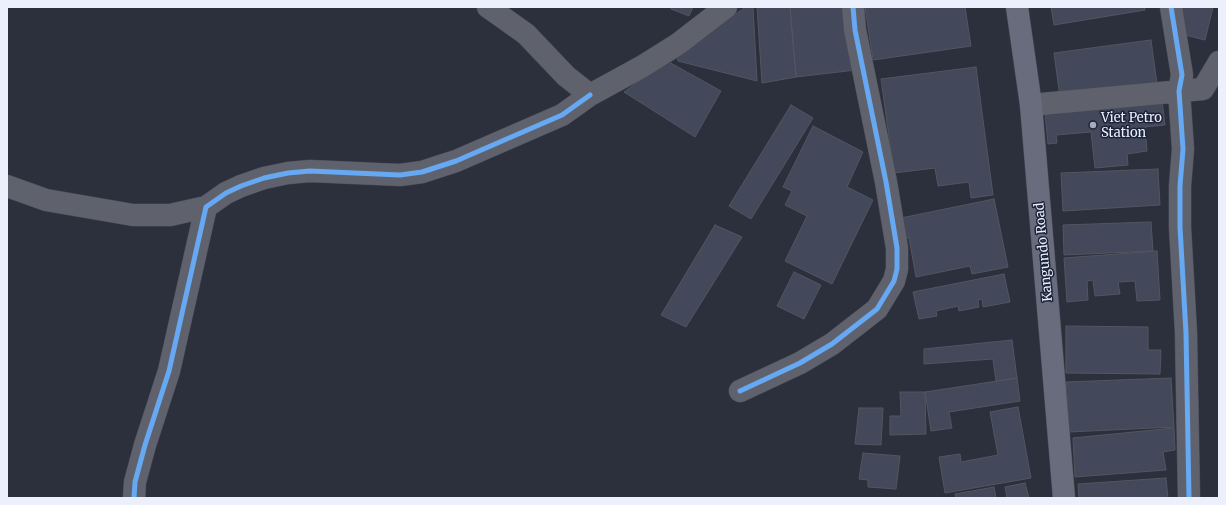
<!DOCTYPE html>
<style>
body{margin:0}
#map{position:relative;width:1226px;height:505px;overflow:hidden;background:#2c303d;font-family:Merriweather,serif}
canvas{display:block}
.frame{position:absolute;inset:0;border:8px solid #ecf0fc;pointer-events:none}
</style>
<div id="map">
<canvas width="1226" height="505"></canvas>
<div class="frame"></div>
</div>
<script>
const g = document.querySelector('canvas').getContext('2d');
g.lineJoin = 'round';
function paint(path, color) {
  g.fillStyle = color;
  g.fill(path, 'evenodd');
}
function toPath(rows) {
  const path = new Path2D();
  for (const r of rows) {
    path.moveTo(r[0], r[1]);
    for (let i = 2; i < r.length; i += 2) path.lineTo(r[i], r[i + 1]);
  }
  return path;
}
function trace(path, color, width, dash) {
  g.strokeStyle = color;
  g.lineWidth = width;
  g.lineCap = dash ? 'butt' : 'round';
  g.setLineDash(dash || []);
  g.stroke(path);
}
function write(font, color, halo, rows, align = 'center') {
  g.font = font + ' Merriweather,serif';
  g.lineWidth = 3;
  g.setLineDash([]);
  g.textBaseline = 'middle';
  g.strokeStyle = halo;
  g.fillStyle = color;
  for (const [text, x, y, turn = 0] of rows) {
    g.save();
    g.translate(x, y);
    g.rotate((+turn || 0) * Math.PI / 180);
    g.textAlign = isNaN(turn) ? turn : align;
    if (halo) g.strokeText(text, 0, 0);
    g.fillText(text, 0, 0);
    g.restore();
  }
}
const building = toPath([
 [671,7,693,7,689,16,671,9,671,7],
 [746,7,753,7,757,81,678,61,676,54,746,7],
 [757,7,790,7,796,77,762,83,757,7],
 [790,7,844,7,856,70,796,77,790,7],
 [865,7,965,7,971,46,873,60,865,7],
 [1051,7,1145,7,1145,10,1054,25,1051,7],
 [1174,7,1213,7,1205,40,1181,34,1174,7],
 [1151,40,1157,84,1060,97,1054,53,1151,40],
 [667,61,721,91,695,137,624,92,667,61],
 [976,67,993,195,971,198,969,182,938,186,935,168,894,173,881,79,976,67],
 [1162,101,1165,125,1145,127,1147,151,1127,154,1128,165,1095,168,1091,132,1056,135,1057,143,1048,144,1045,113,1162,101],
 [791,105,813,118,751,219,729,206,791,105],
 [813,126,863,152,847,187,873,200,832,284,785,261,807,216,785,205,792,191,783,187,813,126],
 [1158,169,1160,205,1063,211,1061,173,1158,169],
 [994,199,1008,267,972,274,970,266,916,277,909,238,905,238,901,218,994,199],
 [1151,222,1153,251,1064,255,1063,225,1151,222],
 [715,225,742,237,686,327,661,315,715,225],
 [1157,251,1160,300,1137,301,1135,281,1118,282,1120,294,1095,296,1093,280,1087,281,1088,300,1067,302,1064,258,1157,251],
 [794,272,821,285,804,319,777,306,794,272],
 [1004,274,1010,302,983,307,982,299,978,300,979,307,959,311,958,306,936,311,937,316,919,319,913,292,1004,274],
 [1066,326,1148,327,1148,350,1161,350,1160,374,1066,373,1066,326],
 [1012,340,1017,378,996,381,993,359,924,364,924,349,1012,340],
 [1017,378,1020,401,949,412,952,428,931,431,925,392,1017,378],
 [1171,378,1174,427,1069,432,1066,382,1171,378],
 [900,392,925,392,926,434,890,435,890,416,901,416,900,392],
 [1018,407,1031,478,945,493,939,457,960,454,961,462,998,455,990,412,1018,407],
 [859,408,883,408,881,445,855,444,859,408],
 [1174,428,1175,450,1163,452,1166,470,1075,477,1073,438,1174,428],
 [863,453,900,456,896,489,868,487,868,480,859,479,863,453],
 [1166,478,1168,498,1079,498,1078,484,1166,478],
 [1025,483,1029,498,1007,498,1005,487,1025,483],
 [994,487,996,498,956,498,955,494,994,487]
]);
paint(building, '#43485a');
trace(building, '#525660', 1);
const minor = toPath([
 [488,7,526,34,566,76,590,95,643,66,678,44,726,7],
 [1171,7,1182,75,1179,91,1183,149,1180,186,1180,227,1186,333,1189,498],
 [1031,105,1203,89,1219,62],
 [7,186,46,200,133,215,170,215,206,207],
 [740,391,800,363,832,344,877,309,894,281,897,269,897,248,886,182,855,30,853,7],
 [134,498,135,482,145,445,169,371,206,207,226,193,241,186,264,178,288,173,310,171,400,175,422,172,456,161,562,115,590,95]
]);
const highway = toPath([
 [1017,7,1031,105,1064,498]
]);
trace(minor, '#494c57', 23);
trace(highway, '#494c57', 23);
trace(minor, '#5f626d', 22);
trace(highway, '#686c7c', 22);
trace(toPath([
 [1171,7,1182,75,1179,91,1183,149,1180,186,1180,227,1186,333,1189,498],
 [740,391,800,363,832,344,877,309,894,281,897,269,897,248,886,182,855,30,853,7],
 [134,498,135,482,145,445,169,371,206,207,226,193,241,186,264,178,288,173,310,171,400,175,422,172,456,161,562,115,590,95]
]), '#66a8f1', 5);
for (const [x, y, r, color] of [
 [1093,125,4,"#a9adb9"]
]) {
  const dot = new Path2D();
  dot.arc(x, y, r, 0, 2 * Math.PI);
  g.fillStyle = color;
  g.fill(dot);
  trace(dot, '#1c2339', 1.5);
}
write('13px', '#ecf0fc', '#1c2339', [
 ["Viet Petro",1101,118],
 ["Station",1101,133]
], 'left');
write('13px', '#ecf0fc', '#1c2339', [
 ["Kangundo Road",1044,252,-95]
]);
</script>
